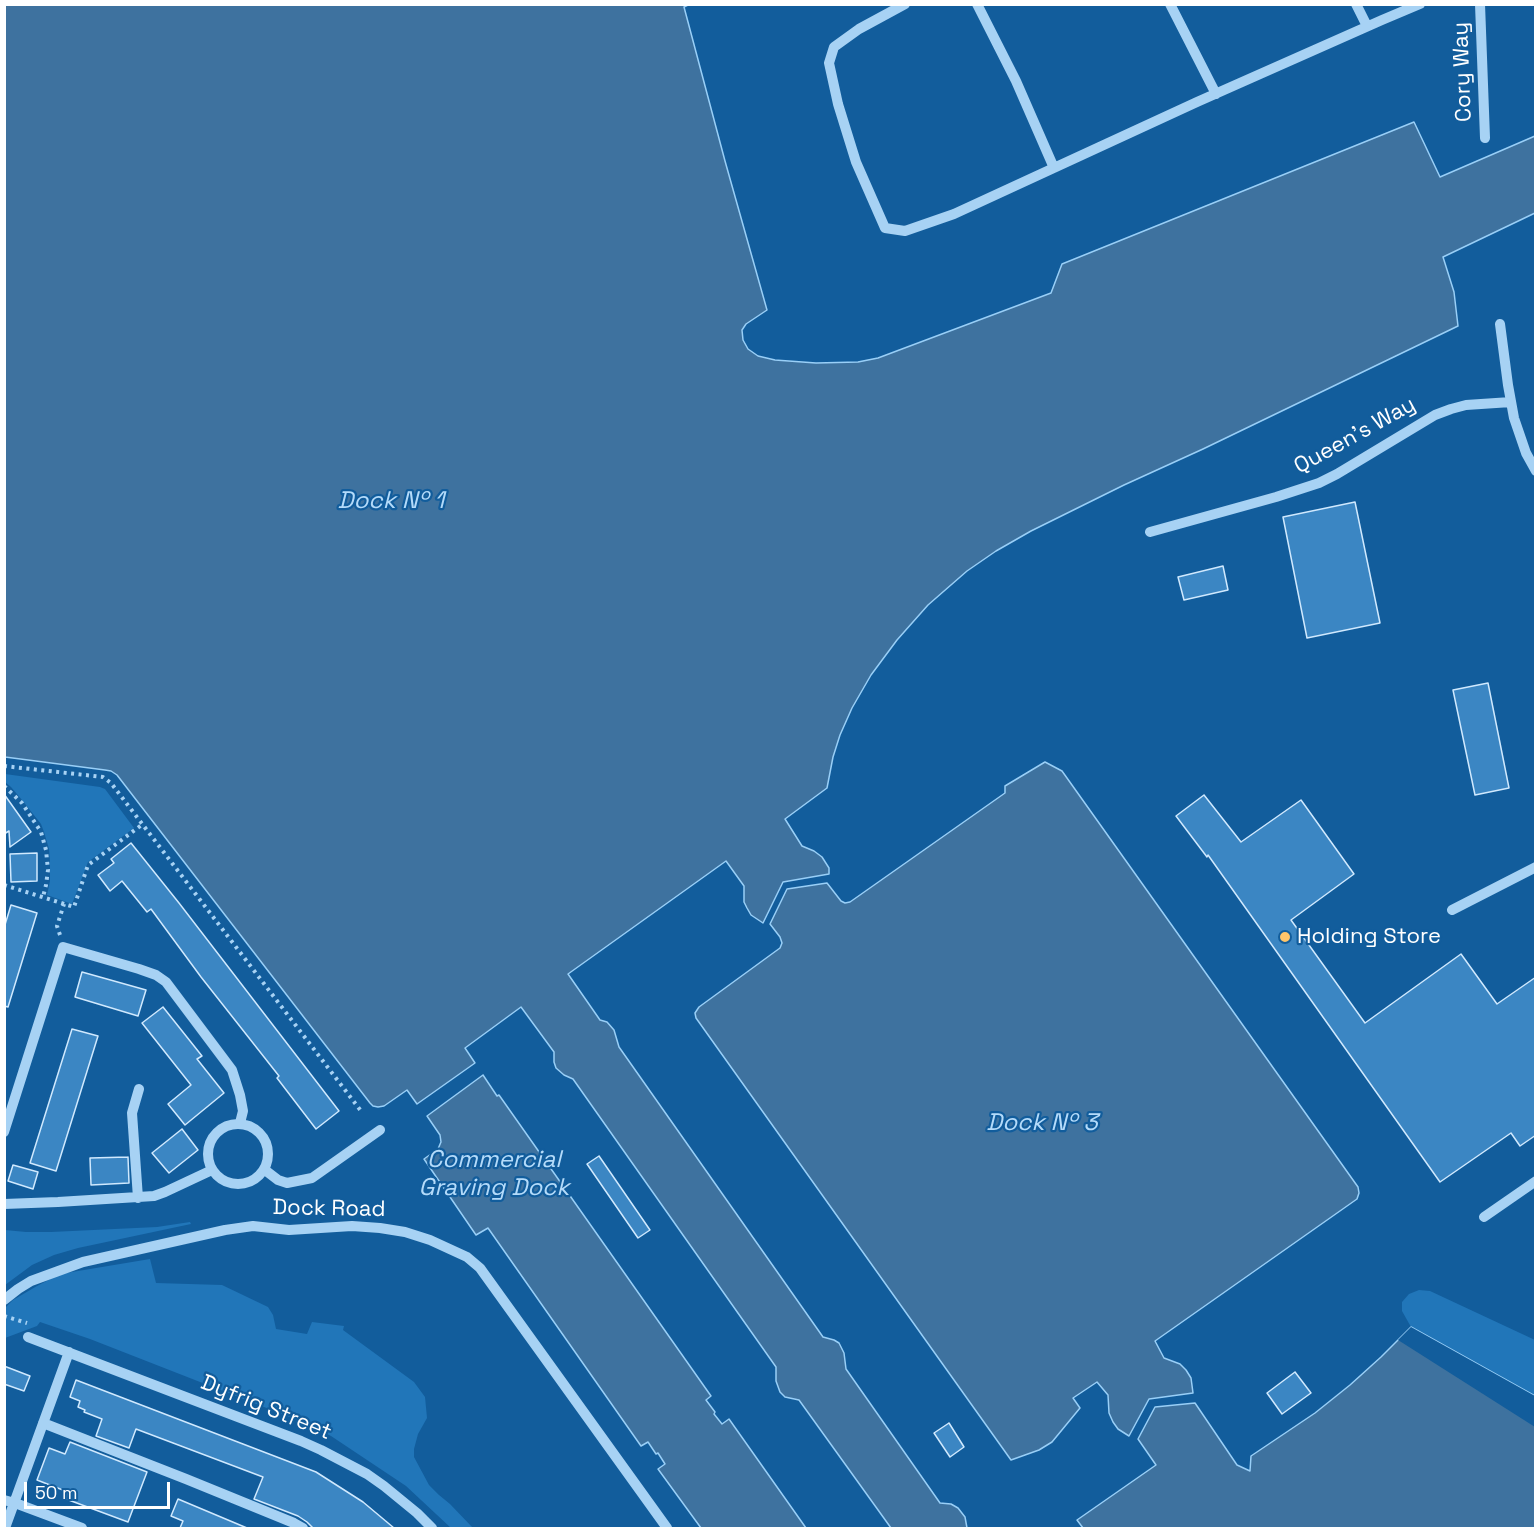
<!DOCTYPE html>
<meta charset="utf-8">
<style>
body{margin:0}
#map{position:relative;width:1540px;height:1533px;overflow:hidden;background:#125d9c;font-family:"Space Grotesk",sans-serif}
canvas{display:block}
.frame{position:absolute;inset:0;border:6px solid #fff;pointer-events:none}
.scale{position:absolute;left:24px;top:1482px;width:146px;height:27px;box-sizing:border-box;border:3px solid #fff;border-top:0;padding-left:8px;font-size:18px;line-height:21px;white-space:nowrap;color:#fff;-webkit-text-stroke:4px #125d9c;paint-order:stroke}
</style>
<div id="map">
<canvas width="1540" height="1533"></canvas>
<div class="frame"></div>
<div class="scale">50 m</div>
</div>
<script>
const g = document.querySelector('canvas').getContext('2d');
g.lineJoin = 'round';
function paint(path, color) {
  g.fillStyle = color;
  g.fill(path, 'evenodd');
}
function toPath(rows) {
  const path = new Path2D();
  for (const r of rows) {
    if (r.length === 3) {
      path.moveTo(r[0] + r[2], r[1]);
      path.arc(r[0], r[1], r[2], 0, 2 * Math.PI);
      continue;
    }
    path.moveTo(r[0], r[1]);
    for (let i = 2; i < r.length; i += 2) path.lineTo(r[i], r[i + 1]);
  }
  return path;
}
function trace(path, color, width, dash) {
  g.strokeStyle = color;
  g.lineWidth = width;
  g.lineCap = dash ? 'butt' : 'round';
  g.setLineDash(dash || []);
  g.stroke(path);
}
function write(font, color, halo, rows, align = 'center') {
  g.font = font + ' "Space Grotesk",sans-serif';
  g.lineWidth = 4.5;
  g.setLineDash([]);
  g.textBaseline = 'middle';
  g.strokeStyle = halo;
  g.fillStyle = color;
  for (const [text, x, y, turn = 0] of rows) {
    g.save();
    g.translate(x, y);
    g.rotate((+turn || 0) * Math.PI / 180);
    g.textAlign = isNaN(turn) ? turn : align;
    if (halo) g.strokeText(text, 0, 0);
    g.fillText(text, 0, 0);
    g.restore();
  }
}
paint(toPath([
 [5,774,100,787,105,789,134,828,88,862,72,904,47,895,50,881,50,862,49,849,44,832,41,824,22,800,11,787,5,782],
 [190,1222,191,1224,78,1248,54,1255,32,1265,5,1285,5,1230,26,1232,51,1232,157,1227],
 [150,1259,156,1283,222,1285,268,1307,273,1315,276,1329,307,1334,312,1322,344,1326,343,1330,414,1382,425,1397,427,1418,418,1434,414,1449,414,1457,429,1485,439,1495,450,1504,473,1528,451,1528,406,1486,331,1436,305,1423,90,1339,40,1322,37,1326,5,1338,5,1308,13,1300,37,1286,60,1274],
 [1419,1290,1430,1291,1535,1340,1535,1396,1411,1327,1402,1311,1402,1302,1409,1294]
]), '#2176b9');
const water = toPath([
 [5,4,688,5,684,7,725,161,767,310,746,324,742,330,743,340,748,349,758,356,775,360,816,363,858,362,878,358,1051,293,1062,264,1414,122,1440,177,1535,136,1535,213,1443,257,1454,292,1458,326,1203,449,1124,485,1031,531,996,551,967,571,928,605,897,640,871,675,852,708,840,735,833,757,827,788,785,819,802,846,814,851,822,857,829,868,829,874,783,882,763,923,751,915,747,908,744,902,744,886,726,861,568,974,600,1020,607,1022,614,1030,619,1047,823,1337,834,1340,839,1343,844,1353,846,1369,940,1503,951,1504,958,1508,965,1517,967,1528,891,1528,799,1400,785,1397,780,1392,776,1381,776,1367,573,1079,564,1075,556,1068,554,1062,554,1052,521,1007,465,1048,475,1063,417,1104,407,1090,384,1106,378,1107,373,1106,370,1103,117,775,111,771,105,770,5,757,5,4],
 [1045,762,1062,771,1358,1187,1359,1193,1357,1199,1155,1341,1164,1358,1180,1364,1186,1370,1191,1378,1193,1393,1149,1399,1129,1436,1118,1429,1113,1422,1109,1413,1108,1395,1097,1382,1073,1398,1080,1408,1052,1442,1039,1450,1011,1460,696,1018,695,1013,699,1007,780,948,782,943,780,937,770,924,787,889,827,883,841,901,845,903,850,902,1005,793,1005,786,1045,762],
 [483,1075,497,1096,499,1095,711,1396,706,1400,715,1412,714,1414,722,1424,729,1419,806,1528,701,1528,658,1469,665,1464,658,1453,656,1454,648,1442,641,1446,488,1228,476,1235,424,1159,438,1149,441,1142,440,1135,427,1116,483,1075],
 [1411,1327,1535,1396,1535,1528,1083,1528,1077,1520,1156,1465,1138,1439,1155,1407,1195,1403,1237,1465,1250,1471,1251,1456,1315,1413,1350,1385,1381,1357,1411,1327]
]);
paint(water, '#3e729f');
trace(water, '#99cff7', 1.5);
paint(toPath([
 [1411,1327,1535,1396,1535,1427,1398,1340]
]), '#125d9c');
const building = toPath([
 [1355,502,1380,623,1307,638,1283,517,1355,502],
 [1223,566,1228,590,1184,600,1178,577,1223,566],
 [1488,683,1509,788,1475,795,1453,690,1488,683],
 [4,794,31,832,10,847,9,831,4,834,4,794],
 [1204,795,1241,842,1301,800,1354,874,1291,920,1365,1023,1461,954,1497,1004,1536,977,1536,1135,1520,1146,1511,1133,1440,1182,1208,855,1207,857,1176,816,1204,795],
 [131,843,179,903,339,1111,316,1129,277,1078,279,1076,201,977,151,909,147,912,122,881,110,891,98,875,114,863,111,859,131,843],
 [37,853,37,881,11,882,10,854,37,853],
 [11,905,37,913,8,1007,4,1006,4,928,11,905],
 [82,972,146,990,138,1016,75,997,82,972],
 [163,1007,202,1056,197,1059,224,1093,185,1125,168,1104,191,1085,142,1023,163,1007],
 [72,1029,98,1036,56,1171,30,1163,72,1029],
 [182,1129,198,1150,169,1173,152,1153,182,1129],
 [599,1156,650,1230,638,1238,587,1164,599,1156],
 [128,1157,129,1183,91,1185,90,1158,128,1157],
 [13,1165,38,1172,33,1189,8,1181,13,1165],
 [4,1366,30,1376,24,1391,4,1384,4,1366],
 [1295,1372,1311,1393,1282,1414,1267,1393,1295,1372],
 [76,1380,316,1472,363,1502,394,1528,313,1528,307,1522,298,1516,254,1499,263,1477,136,1429,129,1448,96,1436,102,1419,84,1412,85,1410,78,1407,80,1401,70,1397,76,1380],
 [949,1423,964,1447,950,1457,934,1433,949,1423],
 [70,1442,147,1472,128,1522,66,1499,68,1492,37,1480,49,1448,65,1454,70,1442],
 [178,1499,247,1528,180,1528,183,1521,171,1516,178,1499]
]);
paint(building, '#3b86c3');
trace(building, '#d0e9fe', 1.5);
trace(toPath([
 [4,766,103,777,111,783,361,1111],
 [4,786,22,803,41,832,46,850,48,870,46,885,43,897],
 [4,885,74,907,88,865,143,824],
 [60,935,57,926,64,904],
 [4,1316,27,1323]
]), '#a7d2f4', 4, [3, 4.5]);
trace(toPath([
 [905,4,859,29,834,47,829,63,838,104,856,162,885,228,905,231,954,214,1197,102,1382,20,1420,4],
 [977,4,1016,81,1054,168],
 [1170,4,1216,94],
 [1356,4,1367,26],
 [1480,4,1485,138],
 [1500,324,1508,385,1514,418,1526,453,1536,471],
 [1150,532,1276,497,1319,483,1337,474,1435,415,1451,409,1466,405,1511,402],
 [1452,910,1536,867],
 [238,1154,30],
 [4,1132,63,947,139,969,156,975,166,982,232,1070,240,1095,243,1111,240,1123],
 [265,1170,278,1180,287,1183,312,1178,380,1130],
 [138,1198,132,1113,139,1089],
 [4,1204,58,1202,154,1196,165,1192,212,1170],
 [1484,1217,1536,1181],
 [4,1300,18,1289,31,1281,83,1262,225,1230,253,1226,289,1230,352,1226,380,1228,405,1232,430,1240,467,1257,480,1268,667,1528],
 [28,1337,301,1441,321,1450,367,1474,384,1486,417,1513,432,1528],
 [43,1423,186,1479,294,1523,303,1528],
 [4,1500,15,1503,82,1528],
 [5,1528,69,1352]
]), '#a7d2f4', 10);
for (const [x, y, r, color] of [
 [1285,937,6,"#ffc56a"]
]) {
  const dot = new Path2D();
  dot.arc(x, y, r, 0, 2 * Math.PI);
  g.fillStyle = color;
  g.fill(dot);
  trace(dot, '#125d9c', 2);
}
write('22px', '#fff', '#125d9c', [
 ["Cory Way",1463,72,-92],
 ["Queen's Way",1355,436,-29],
 ["Dock Road",329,1209,1],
 ["Dyfrig Street",266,1408,22]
]);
write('22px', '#fff', '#125d9c', [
 ["Holding Store",1297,937]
], 'left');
write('italic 24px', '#b4dbfa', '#125d9c', [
 ["Dock Nº 1",391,501],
 ["Dock Nº 3",1042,1123],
 ["Commercial",494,1160],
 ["Graving Dock",494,1188]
]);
</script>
